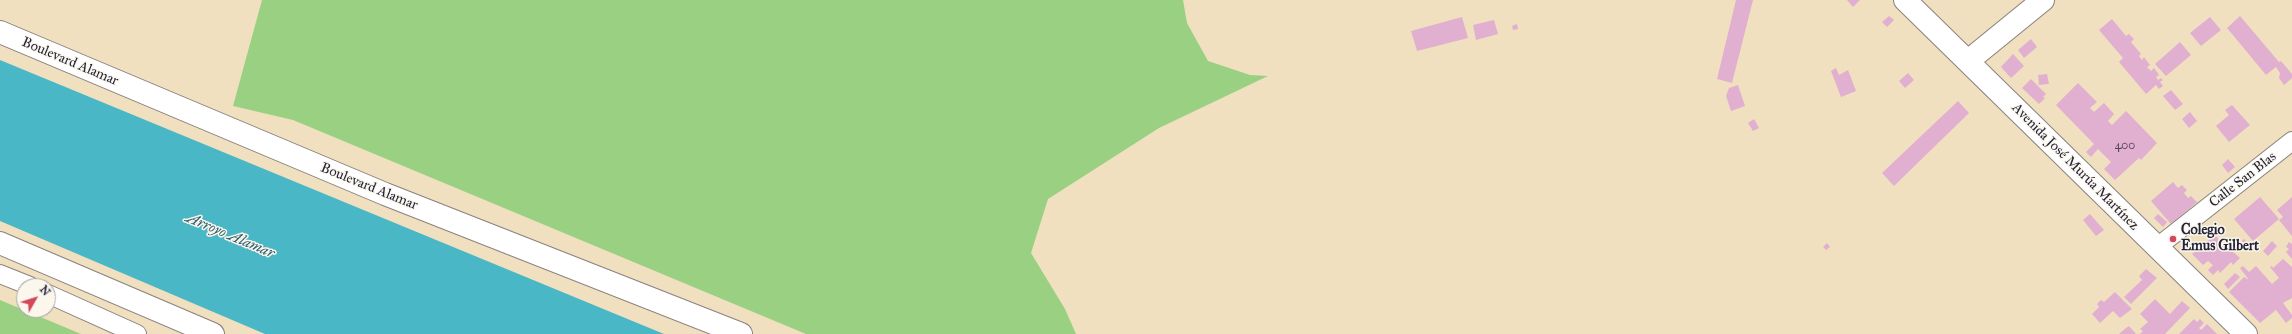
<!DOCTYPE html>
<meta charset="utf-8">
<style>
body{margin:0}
#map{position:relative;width:2292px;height:334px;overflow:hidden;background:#f0e0c0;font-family:"IM FELL Great Primer",serif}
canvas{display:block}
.north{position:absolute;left:16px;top:278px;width:40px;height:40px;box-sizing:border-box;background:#fbf7ec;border:1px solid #a4a2a5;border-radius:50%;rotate:51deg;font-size:11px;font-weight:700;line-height:16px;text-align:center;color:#22223b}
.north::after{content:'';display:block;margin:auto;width:14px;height:18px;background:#d1495b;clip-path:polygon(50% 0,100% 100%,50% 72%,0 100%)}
</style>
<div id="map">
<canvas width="2292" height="334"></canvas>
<div class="north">N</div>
</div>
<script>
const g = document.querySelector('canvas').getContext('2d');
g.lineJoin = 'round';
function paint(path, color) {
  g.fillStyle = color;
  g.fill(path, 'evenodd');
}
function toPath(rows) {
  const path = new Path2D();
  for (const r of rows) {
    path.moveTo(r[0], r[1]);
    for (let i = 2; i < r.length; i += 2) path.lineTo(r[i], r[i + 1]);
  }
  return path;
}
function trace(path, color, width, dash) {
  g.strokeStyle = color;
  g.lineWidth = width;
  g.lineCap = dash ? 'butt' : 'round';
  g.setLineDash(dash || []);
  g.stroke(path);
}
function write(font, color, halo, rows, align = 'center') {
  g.font = font + ' "IM FELL Great Primer",serif';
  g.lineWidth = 3;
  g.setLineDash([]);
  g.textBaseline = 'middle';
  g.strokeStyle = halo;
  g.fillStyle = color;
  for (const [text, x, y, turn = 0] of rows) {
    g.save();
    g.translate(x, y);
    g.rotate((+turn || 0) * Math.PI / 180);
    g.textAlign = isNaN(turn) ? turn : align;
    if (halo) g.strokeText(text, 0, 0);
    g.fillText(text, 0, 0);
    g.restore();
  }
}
paint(toPath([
 [262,0,1183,0,1187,23,1208,61,1250,75,1268,76,1159,128,1048,199,1031,253,1065,309,1076,334,806,334,293,120,233,106],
 [0,300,81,334,0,334]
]), '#9ad082');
paint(toPath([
 [0,60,664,334,265,334,0,221]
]), '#4ab7c6');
paint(toPath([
 [1736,0,1753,0,1732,83,1717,79],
 [1847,0,1860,0,1853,7],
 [1889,16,1894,20,1887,27,1882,22],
 [2240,16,2279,62,2281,61,2292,74,2292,78,2284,85,2279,78,2280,73,2276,67,2266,75,2227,28],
 [1462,17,1468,38,1417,51,1411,31],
 [2210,17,2221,30,2201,46,2190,33],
 [2112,19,2126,36,2129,34,2134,39,2131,42,2141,54,2139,56,2142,60,2144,57,2150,65,2147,67,2151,71,2154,68,2159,75,2156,77,2158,80,2161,78,2163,80,2160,82,2163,86,2159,89,2156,85,2146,94,2119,62,2123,58,2099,30],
 [1494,20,1498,34,1476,40,1473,25],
 [1517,24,1518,29,1513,30,1512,26],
 [2031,39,2037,47,2024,58,2018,50],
 [2180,42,2191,55,2166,76,2155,64],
 [2013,54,2024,66,2011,78,2001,67],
 [1836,68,1839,75,1848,70,1856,91,1841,97,1831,71],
 [1908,73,1914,80,1905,88,1899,81],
 [2047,74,2049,84,2039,85,2038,75],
 [2031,79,2046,94,2043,97,2045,98,2039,104,2022,88],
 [2078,83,2097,102,2090,108,2094,112,2104,103,2114,114,2108,121,2112,125,2126,111,2157,143,2141,160,2139,158,2115,180,2104,169,2111,162,2098,149,2091,157,2086,152,2094,144,2056,105],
 [1738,85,1745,106,1731,111,1726,96,1729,88],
 [2171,90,2183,104,2175,110,2163,96],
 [1958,101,1969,113,1894,186,1882,173],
 [2232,105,2250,125,2229,142,2216,126,2229,115,2225,110],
 [2190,112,2197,121,2189,128,2182,119],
 [1754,119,1759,128,1753,131,1748,123],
 [2228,159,2235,167,2228,173,2222,165],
 [2173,182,2178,188,2182,185,2187,190,2184,193,2188,198,2191,196,2197,202,2171,224,2151,201],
 [2260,197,2279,219,2253,241,2234,219],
 [2292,197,2292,236,2279,220,2283,217,2277,210],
 [2090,214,2104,230,2096,236,2083,220],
 [2158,214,2167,222,2163,227,2154,218],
 [2215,235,2222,243,2227,245,2229,243,2233,246,2230,249,2240,258,2233,265,2231,262,2220,273,2218,270,2213,275,2208,270,2213,265,2208,261,2203,265,2192,254],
 [2244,239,2249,244,2246,246,2242,241],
 [2272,241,2277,246,2268,256,2263,251],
 [2289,242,2292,244,2292,259,2286,252,2289,249,2286,247],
 [1827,243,1830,247,1826,250,1823,247],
 [2283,259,2292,267,2292,298,2283,303,2292,315,2292,318,2286,323,2276,310,2260,323,2229,292,2244,277,2249,280,2240,268,2243,266,2249,272,2256,266,2272,284,2279,278,2270,267,2272,266,2273,268],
 [2146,269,2157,278,2131,304,2124,297,2142,280,2139,276],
 [2235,273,2240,277,2228,289,2224,284],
 [2115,292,2132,309,2120,318,2113,311,2100,323,2092,314,2099,307,2097,304,2101,300,2104,302],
 [2155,299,2170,314,2182,301,2190,308,2165,334,2140,334,2143,331,2140,329,2148,322,2140,314],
 [2194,319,2197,322,2200,319,2204,323,2199,328,2201,330,2207,324,2217,334,2179,334],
 [2129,326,2136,334,2119,334,2126,328]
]), '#e1afcf');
const street = toPath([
 [2156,248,2292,141],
 [0,274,30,286],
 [48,294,137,334]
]);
const secondary = toPath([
 [1905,0,2246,334],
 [1968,61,2043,0]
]);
const highway = toPath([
 [0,32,385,194,741,334],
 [0,243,213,334]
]);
trace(street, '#89817e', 20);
trace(secondary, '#89817e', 24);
trace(highway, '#89817e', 24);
trace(street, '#fff', 18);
trace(secondary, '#fff', 22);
trace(highway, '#fff', 22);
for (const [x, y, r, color] of [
 [2173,239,4,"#d1495b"]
]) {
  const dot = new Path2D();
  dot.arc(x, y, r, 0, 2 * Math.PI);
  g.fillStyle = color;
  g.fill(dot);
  trace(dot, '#fbf7ec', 1.5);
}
write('12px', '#524560', null, [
 ["400",2125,146]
]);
write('14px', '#22223b', '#fbf7ec', [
 ["Boulevard Alamar",70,62,23],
 ["Avenida José Murúa Martínez",2075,167,45],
 ["Calle San Blas",2243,180,-38],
 ["Boulevard Alamar",369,187,22]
]);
write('bold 14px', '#22223b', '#fbf7ec', [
 ["Colegio",2181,231],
 ["Emus Gilbert",2181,247]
], 'left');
write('italic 15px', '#325e73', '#fbf7ec', [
 ["Arroyo Alamar",230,236,23]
]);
</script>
